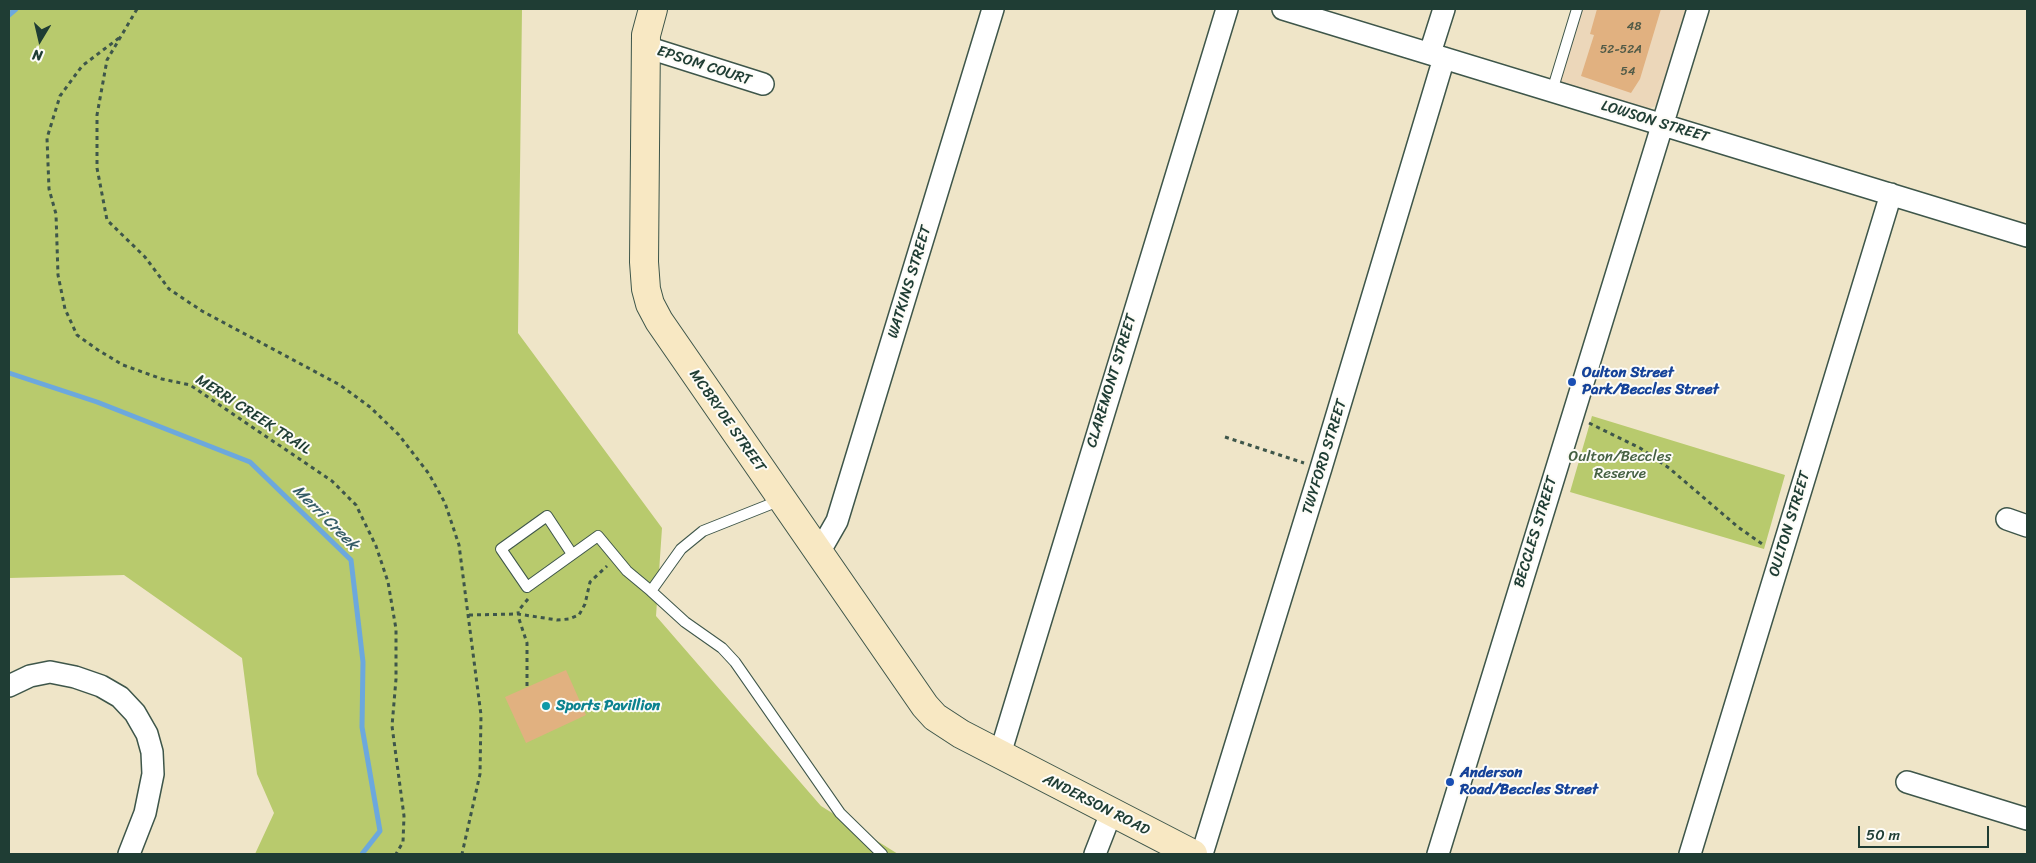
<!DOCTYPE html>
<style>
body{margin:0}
#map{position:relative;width:2036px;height:863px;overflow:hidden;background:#efe5c8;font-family:Sriracha,sans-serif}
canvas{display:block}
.frame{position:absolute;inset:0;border:10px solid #1f3d34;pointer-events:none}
.north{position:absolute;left:15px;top:15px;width:50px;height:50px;-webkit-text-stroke:4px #fdfcf7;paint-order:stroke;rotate:189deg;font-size:14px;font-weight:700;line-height:20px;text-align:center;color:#1f3d34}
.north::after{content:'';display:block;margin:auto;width:18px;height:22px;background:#1f3d34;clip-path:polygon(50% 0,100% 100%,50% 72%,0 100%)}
.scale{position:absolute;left:1858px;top:826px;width:131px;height:22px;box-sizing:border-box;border:2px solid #1f3d34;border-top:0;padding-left:6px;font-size:15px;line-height:18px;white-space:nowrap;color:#1f3d34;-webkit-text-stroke:4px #fdfcf7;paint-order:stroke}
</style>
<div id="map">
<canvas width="2036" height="863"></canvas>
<div class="frame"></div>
<div class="north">N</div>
<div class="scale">50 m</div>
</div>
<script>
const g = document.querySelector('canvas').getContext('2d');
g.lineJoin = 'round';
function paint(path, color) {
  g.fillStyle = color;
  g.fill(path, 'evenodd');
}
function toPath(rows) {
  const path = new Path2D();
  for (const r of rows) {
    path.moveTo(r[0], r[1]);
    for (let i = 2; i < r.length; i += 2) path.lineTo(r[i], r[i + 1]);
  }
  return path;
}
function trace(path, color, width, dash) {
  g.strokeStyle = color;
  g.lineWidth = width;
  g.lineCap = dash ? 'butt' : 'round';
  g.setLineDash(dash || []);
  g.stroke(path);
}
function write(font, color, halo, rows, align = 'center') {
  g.font = font + ' Sriracha,sans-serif';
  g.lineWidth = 4;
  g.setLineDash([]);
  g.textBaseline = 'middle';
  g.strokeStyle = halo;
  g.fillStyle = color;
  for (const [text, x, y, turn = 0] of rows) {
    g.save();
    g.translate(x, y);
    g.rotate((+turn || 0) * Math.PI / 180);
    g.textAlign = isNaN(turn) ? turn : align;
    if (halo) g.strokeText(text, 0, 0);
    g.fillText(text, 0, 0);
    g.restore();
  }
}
paint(toPath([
 [1573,9,1689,9,1660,102,1656,106,1647,109,1638,107,1551,81]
]), '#ecd7ba');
paint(toPath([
 [9,9,522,9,518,333,662,528,656,616,821,806,898,854,255,854,274,813,257,774,242,658,124,575,9,578],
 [1592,416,1785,475,1764,549,1570,492]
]), '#b8ca6d');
trace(toPath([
 [9,15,16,9],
 [9,373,97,402,250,462,351,560,363,662,362,727,380,831,362,854]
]), '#6ca8dd', 5);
paint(toPath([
 [1597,9,1661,9,1640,79,1631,93,1581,76,1594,35,1590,34],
 [566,670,586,715,526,743,505,697]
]), '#e1b180');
const lane = toPath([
 [1552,91,1577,9],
 [781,500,703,531,681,549,651,591,685,622,722,648,735,662,840,813,882,854],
 [572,554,547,516,501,549,527,587,598,536,627,571,651,591]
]);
const street = toPath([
 [1283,9,2027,236],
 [646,47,763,84],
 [1430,53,1444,9],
 [2007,519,2027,526],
 [817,550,825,542,837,521,993,9],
 [9,686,30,676,50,672,75,677,101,686,120,697,135,713,147,734,152,752,153,774,145,813,129,854],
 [1000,754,1227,9],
 [1907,782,2027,819],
 [1095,854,1111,813],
 [1202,854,1321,468,1444,58],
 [1438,854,1698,9],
 [1690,854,1891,194]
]);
const secondary = toPath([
 [653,9,646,35,644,262,646,289,650,304,659,321,925,706,935,717,961,734,1193,854]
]);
trace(lane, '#3e564a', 12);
trace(street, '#3e564a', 24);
trace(secondary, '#3e564a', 30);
trace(toPath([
 [137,9,107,60,97,115,97,168,107,220,145,257,169,289,202,311,340,385,370,407,399,435,429,474,445,503,459,545,481,715,480,774,462,854],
 [119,38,82,66,60,96,47,138,49,189,56,214,58,275,65,309,77,335,98,350,123,365,162,379,190,385,332,481,356,505,376,546,388,582,396,629,396,679,392,726,404,816,403,842,396,854],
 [1589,423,1640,448,1669,468,1738,527,1765,546],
 [1225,437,1304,463],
 [469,615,518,614,557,620,569,619,579,615,585,604,590,582,607,566],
 [527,686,527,643,519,619,518,611,528,599]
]), '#3e564a', 3, [4, 4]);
trace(lane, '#fff', 10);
trace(street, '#fff', 21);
trace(secondary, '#f8e8c3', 28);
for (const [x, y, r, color] of [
 [1572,382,5,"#1a4fb4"],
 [546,706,5,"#0f9aa8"],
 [1450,782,5,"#1a4fb4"]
]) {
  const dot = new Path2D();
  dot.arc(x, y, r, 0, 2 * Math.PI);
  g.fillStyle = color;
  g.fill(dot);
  trace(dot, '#fdfcf7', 2);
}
write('12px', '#505a47', null, [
 ["48",1634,27],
 ["52-52A",1621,50],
 ["54",1628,72]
]);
write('15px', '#1f3d34', '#fdfcf7', [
 ["EPSOM COURT",704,66,18],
 ["LOWSON STREET",1655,122,17],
 ["WATKINS STREET",910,282,-73],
 ["CLAREMONT STREET",1112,381,-73],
 ["MERRI CREEK TRAIL",253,415,33],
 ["MCBRYDE STREET",727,421,55],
 ["TWYFORD STREET",1325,457,-73],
 ["OULTON STREET",1790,524,-73],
 ["BECCLES STREET",1536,532,-73],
 ["ANDERSON ROAD",1096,805,27]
]);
write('bold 15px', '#164399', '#fdfcf7', [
 ["Oulton Street",1582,373],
 ["Park/Beccles Street",1582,390],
 ["Anderson",1460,773],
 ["Road/Beccles Street",1460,790]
], 'left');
write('15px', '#456042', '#fdfcf7', [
 ["Oulton/Beccles",1620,457],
 ["Reserve",1620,474]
]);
write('bold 15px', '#0d838f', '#fdfcf7', [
 ["Sports Pavillion",556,706]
], 'left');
write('italic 16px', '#365d67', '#fdfcf7', [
 ["Merri Creek",325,518,45]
]);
</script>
